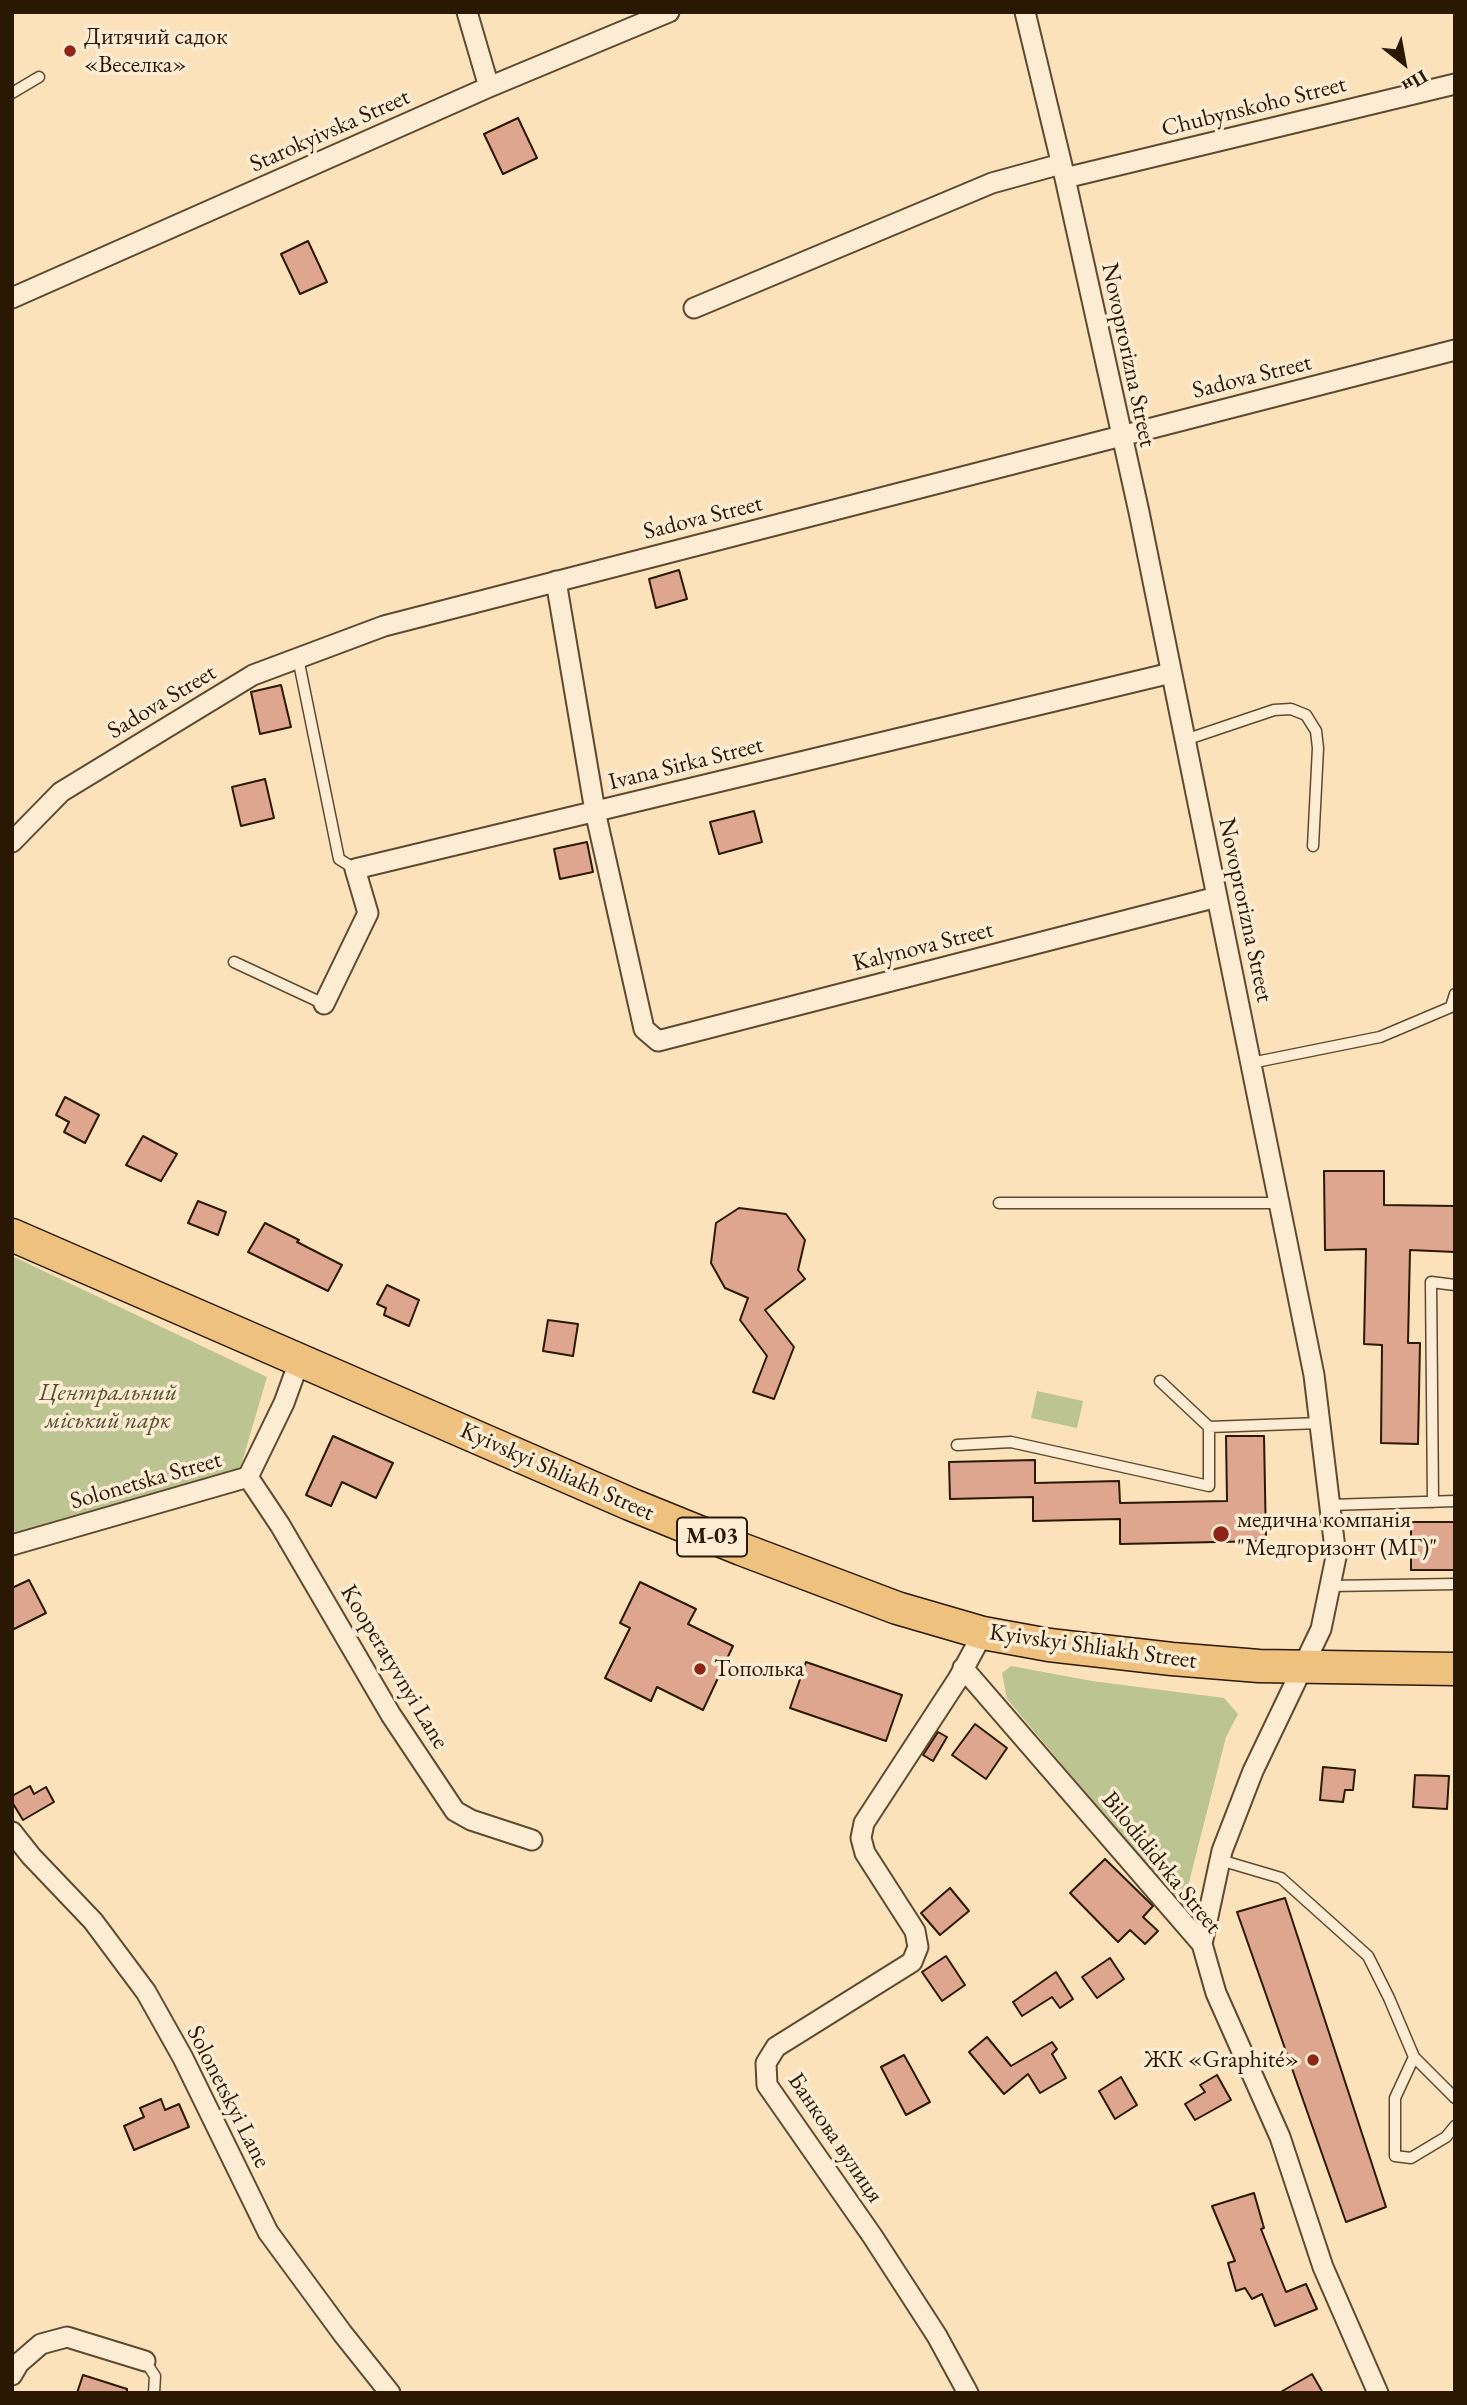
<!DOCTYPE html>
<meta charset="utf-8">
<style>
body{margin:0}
#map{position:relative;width:1467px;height:2405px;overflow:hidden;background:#fbe2bb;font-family:"EB Garamond",serif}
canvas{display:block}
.frame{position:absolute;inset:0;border:14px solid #2a1802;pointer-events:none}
.north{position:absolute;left:1369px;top:28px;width:70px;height:70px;-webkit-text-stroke:5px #fcecd3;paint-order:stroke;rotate:149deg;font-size:19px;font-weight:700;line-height:28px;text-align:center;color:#2a1802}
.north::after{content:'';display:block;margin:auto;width:24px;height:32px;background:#2a1802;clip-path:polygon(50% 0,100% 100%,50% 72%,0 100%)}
</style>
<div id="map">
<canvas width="1467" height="2405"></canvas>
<div class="frame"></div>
<div class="north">Пн</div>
</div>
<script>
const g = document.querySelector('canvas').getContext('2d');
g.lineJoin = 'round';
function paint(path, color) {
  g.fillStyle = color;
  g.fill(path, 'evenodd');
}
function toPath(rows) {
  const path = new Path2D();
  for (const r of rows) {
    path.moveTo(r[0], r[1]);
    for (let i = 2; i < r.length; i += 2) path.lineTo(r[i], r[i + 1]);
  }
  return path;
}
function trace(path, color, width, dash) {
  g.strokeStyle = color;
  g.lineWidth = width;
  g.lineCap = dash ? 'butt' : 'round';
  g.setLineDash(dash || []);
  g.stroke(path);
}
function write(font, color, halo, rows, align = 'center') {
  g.font = font + ' "EB Garamond",serif';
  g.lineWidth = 7;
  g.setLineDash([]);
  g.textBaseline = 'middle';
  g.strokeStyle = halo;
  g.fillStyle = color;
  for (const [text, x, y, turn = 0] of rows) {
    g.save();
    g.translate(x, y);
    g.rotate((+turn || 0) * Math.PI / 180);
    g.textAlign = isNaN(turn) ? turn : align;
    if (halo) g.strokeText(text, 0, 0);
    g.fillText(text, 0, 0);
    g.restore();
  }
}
paint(toPath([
 [12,1256,267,1377,240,1469,12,1534],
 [1037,1391,1083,1401,1077,1428,1031,1418],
 [1011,1666,1092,1681,1224,1698,1238,1714,1226,1737,1186,1894,1171,1894,1007,1699,1002,1673]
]), '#bcc492');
const building = toPath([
 [518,118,537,158,503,174,484,134,518,118],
 [308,241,327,282,300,294,281,254,308,241],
 [679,570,687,599,656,608,649,579,679,570],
 [281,685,291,727,260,734,251,692,281,685],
 [265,779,274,818,241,826,232,787,265,779],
 [754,811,762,842,719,854,710,822,754,811],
 [587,842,593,872,560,879,554,849,587,842],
 [65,1097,99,1115,85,1143,64,1132,69,1122,56,1115,65,1097],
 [143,1136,177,1154,161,1181,126,1165,143,1136],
 [1324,1171,1384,1171,1384,1205,1455,1206,1455,1252,1410,1250,1408,1343,1420,1343,1418,1444,1381,1443,1382,1345,1364,1344,1366,1249,1325,1250,1324,1171],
 [198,1201,226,1212,218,1235,188,1223,198,1201],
 [739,1208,786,1214,805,1240,798,1270,805,1279,765,1310,794,1347,774,1399,753,1392,767,1356,740,1320,748,1298,725,1288,711,1263,716,1223,739,1208],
 [265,1223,299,1240,297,1242,342,1265,328,1291,248,1252,265,1223],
 [387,1285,419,1300,409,1326,384,1315,386,1308,377,1304,387,1285],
 [548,1320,578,1324,573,1356,543,1351,548,1320],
 [333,1436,393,1463,376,1498,342,1482,331,1506,306,1495,333,1436],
 [1226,1436,1264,1436,1266,1541,1120,1544,1120,1519,1033,1521,1033,1497,950,1499,949,1462,1035,1460,1035,1483,1119,1481,1120,1503,1227,1501,1226,1436],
 [1411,1522,1455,1522,1455,1570,1411,1570,1411,1522],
 [29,1580,46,1613,12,1630,12,1588,29,1580],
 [640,1582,696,1609,688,1624,733,1646,703,1710,657,1687,651,1701,605,1678,630,1628,620,1623,640,1582],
 [806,1662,902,1695,886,1741,790,1708,806,1662],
 [975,1724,1007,1748,986,1779,952,1755,975,1724],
 [938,1732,947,1737,933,1761,923,1755,938,1732],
 [1323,1767,1355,1770,1353,1790,1345,1790,1343,1802,1320,1800,1323,1767],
 [1415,1775,1449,1776,1447,1809,1413,1807,1415,1775],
 [30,1786,34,1794,46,1787,54,1802,23,1820,12,1802,12,1796,30,1786],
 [1105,1859,1153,1906,1143,1917,1158,1931,1145,1944,1130,1930,1118,1942,1070,1893,1105,1859],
 [950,1888,969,1911,940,1935,921,1913,950,1888],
 [1285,1898,1386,2207,1346,2222,1237,1912,1285,1898],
 [946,1956,965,1985,942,2001,922,1972,946,1956],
 [1110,1958,1124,1979,1097,1998,1082,1977,1110,1958],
 [1056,1972,1073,1999,1060,2008,1052,1997,1022,2016,1013,2002,1056,1972],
 [987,2037,1011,2066,1052,2042,1057,2049,1052,2054,1066,2078,1040,2093,1028,2074,1004,2094,969,2052,987,2037],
 [904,2055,930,2102,906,2115,881,2067,904,2055],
 [1217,2075,1231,2100,1195,2120,1185,2104,1205,2092,1200,2085,1217,2075],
 [1121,2077,1137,2105,1115,2119,1099,2091,1121,2077],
 [161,2099,165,2110,179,2104,189,2127,134,2150,124,2126,144,2117,140,2108,161,2099],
 [1254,2193,1264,2228,1261,2229,1286,2292,1306,2284,1317,2309,1275,2326,1262,2294,1252,2299,1245,2288,1236,2291,1228,2263,1235,2261,1212,2206,1254,2193],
 [1312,2374,1323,2393,1279,2393,1312,2374],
 [83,2375,127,2389,127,2393,77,2393,83,2375]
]);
paint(building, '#dfa68f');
trace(building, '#2a1802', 2);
const service = toPath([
 [12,93,39,77],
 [298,658,339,859,355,869],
 [1185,740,1274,710,1291,709,1306,715,1316,731,1318,748,1313,846],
 [234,962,324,1004],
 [1251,1063,1380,1037,1451,1007,1455,994],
 [999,1203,1279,1203],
 [1160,1381,1209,1427],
 [957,1445,1011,1442,1209,1486,1209,1427,1320,1423],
 [1433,1502,1431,1282,1455,1285],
 [1330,1505,1455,1501],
 [1330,1586,1455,1584],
 [1220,1860,1281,1878,1368,1956,1389,1998,1414,2057,1455,2098],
 [1414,2057,1395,2098,1395,2156,1411,2158,1446,2137,1455,2126],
 [145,2361,155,2376,154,2393]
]);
const minor = toPath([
 [467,12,489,87],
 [1025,12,1065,178,1139,512,1314,1375,1336,1557,1321,1629,1253,1771,1222,1851,1202,1944],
 [1065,178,1455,84],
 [12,298,489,87,669,12],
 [694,308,992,183,1061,164],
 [556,581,595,811,644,1029,658,1041,1217,897],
 [12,842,61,792,253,675,384,626,1455,350],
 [324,1004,368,913,355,869,1171,673],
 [248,1477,280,1525,391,1715,455,1811,471,1820,532,1840],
 [12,1545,248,1477,284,1403,296,1370,309,1363],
 [963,1668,1202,1944,1216,1993,1280,2137,1323,2267,1378,2393],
 [12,1832,31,1856,93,1921,146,1992,183,2058,268,2232,343,2334,390,2393],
 [12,2375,19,2363,41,2344,67,2337,145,2361],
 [968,2393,937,2336,873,2237,767,2085,766,2063,776,2047,912,1962,918,1947,915,1931,865,1853,861,1838,864,1823,958,1679,983,1633]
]);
const trunk = toPath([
 [12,1235,630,1504,741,1549,897,1608,983,1633,1049,1645,1172,1659,1259,1666,1455,1669]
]);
trace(service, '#5e4a30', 13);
trace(minor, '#5e4a30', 23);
trace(trunk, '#2a1802', 35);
trace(service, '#fcecd3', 10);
trace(minor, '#fcecd3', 19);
trace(trunk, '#eec17e', 32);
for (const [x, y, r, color] of [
 [70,51,7,"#8f2418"],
 [1221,1534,9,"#8f2418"],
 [700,1669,7,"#8f2418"],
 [1313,2060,7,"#8f2418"]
]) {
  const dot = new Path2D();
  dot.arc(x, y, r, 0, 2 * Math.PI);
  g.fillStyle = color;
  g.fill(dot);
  trace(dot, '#fcecd3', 2.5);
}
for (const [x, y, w] of [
 [712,1537,70]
]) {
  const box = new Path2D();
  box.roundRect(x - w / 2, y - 19.5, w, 39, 5);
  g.fillStyle = '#fcecd3';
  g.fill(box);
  trace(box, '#2a1802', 2);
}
write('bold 23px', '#2a1802', null, [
 ["М-03",712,1537]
]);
write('24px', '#2a1802', '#fcecd3', [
 ["Дитячий садок",84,37],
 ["«Веселка»",84,65],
 ["медична компанія",1237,1520],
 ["\"Медгоризонт (МГ)\"",1237,1548],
 ["Тополька",714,1669],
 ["ЖК «Graphité»",1299,2060,"right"]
], 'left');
write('24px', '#2a1802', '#fcecd3', [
 ["Chubynskoho Street",1254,107,-14],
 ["Starokyivska Street",330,131,-24],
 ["Novoprorizna Street",1128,355,78],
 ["Sadova Street",1252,377,-14],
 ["Sadova Street",703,518,-14],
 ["Sadova Street",162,702,-31],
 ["Ivana Sirka Street",686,764,-14],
 ["Novoprorizna Street",1245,910,78],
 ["Kalynova Street",923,947,-14],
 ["Kyivskyi Shliakh Street",557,1472,24],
 ["Solonetska Street",146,1481,-16],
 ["Kyivskyi Shliakh Street",1093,1647,8],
 ["Kooperatyvnyi Lane",394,1667,59],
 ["Bilodididvka Street",1161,1863,51],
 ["Solonetskyi Lane",228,2097,63],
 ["Банкова вулиця",835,2138,56]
]);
write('italic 24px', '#564c2d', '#fcecd3', [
 ["Центральний",108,1393],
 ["міський парк",108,1421]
]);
</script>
